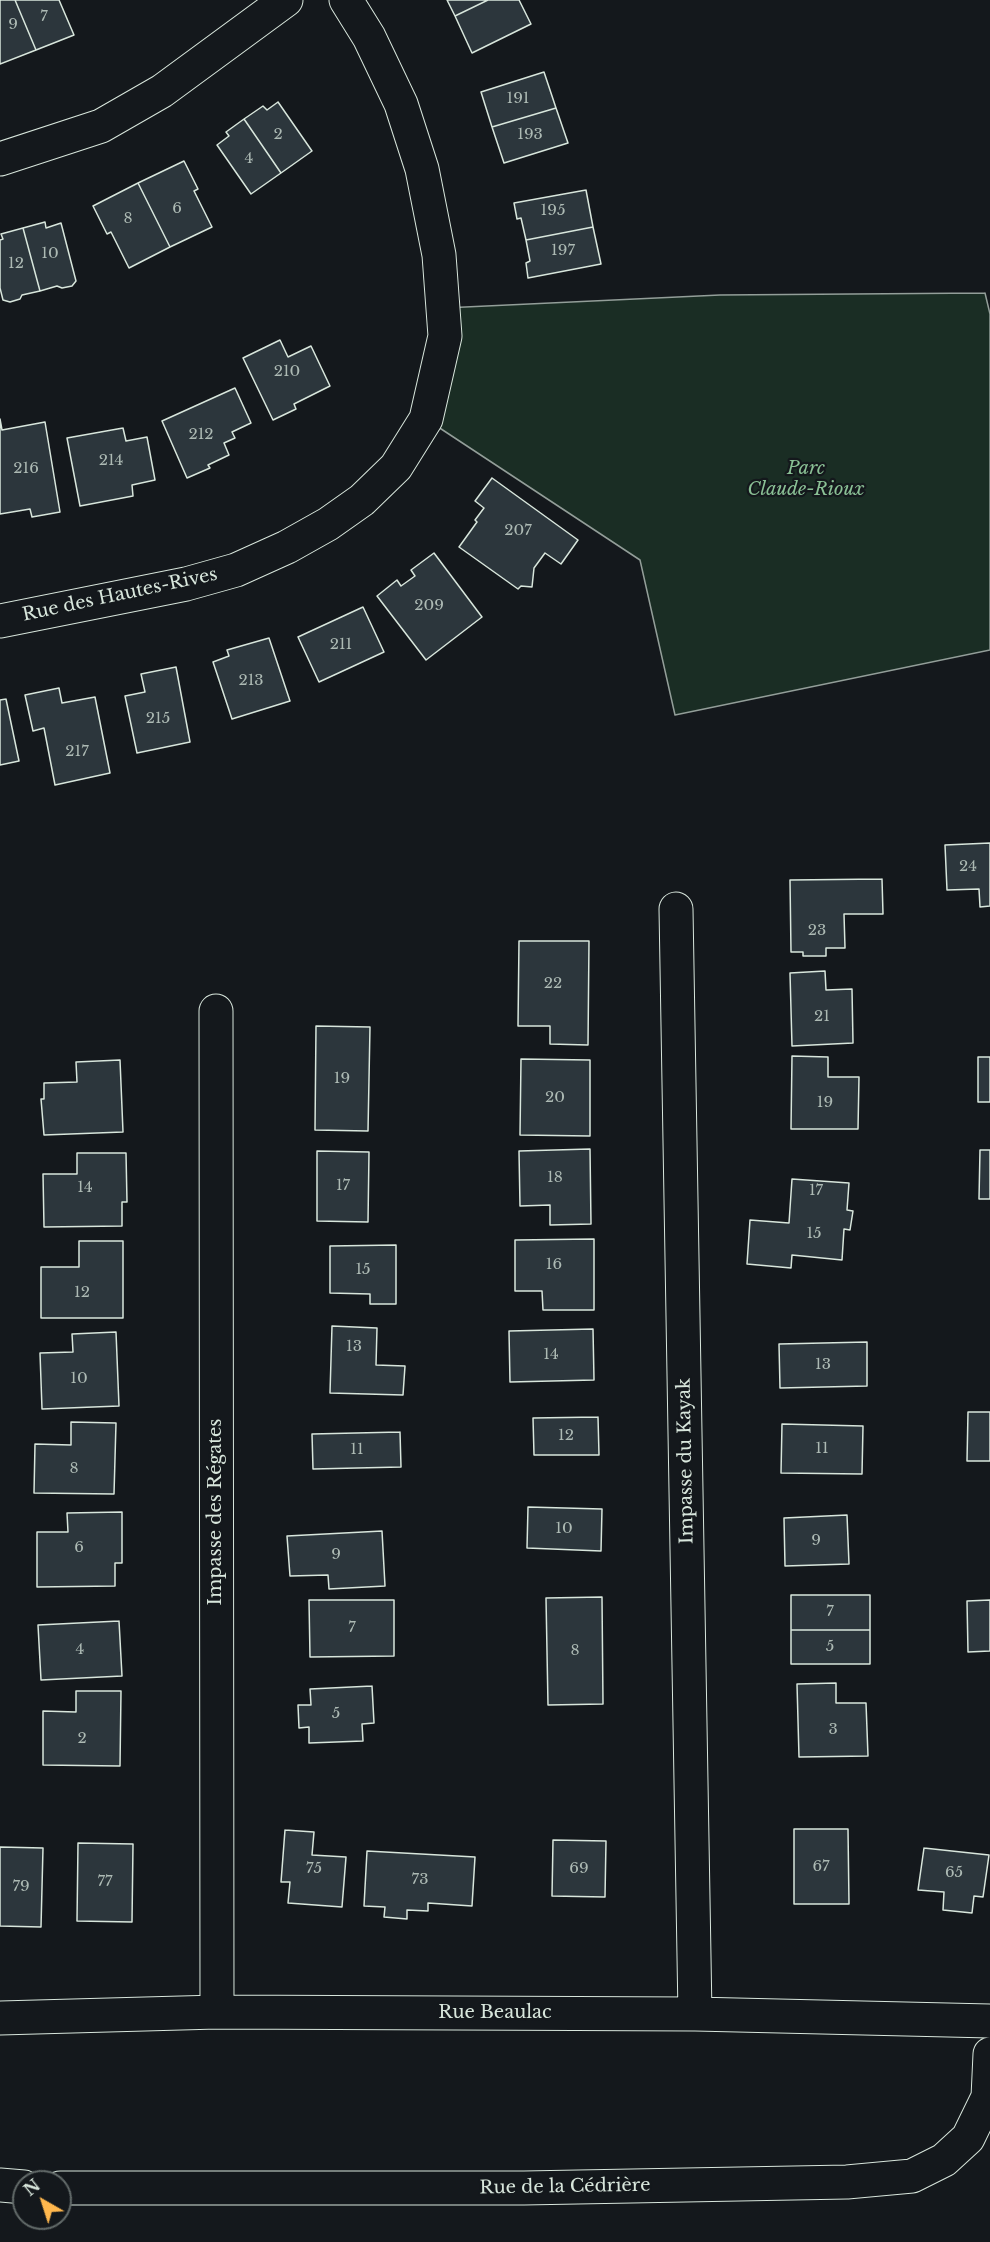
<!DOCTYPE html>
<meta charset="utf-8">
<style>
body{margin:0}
#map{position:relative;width:990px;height:2242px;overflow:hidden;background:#14181c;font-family:"Libre Baskerville",serif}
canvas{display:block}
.north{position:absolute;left:12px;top:2170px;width:60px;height:60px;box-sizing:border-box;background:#14181c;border:2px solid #626a69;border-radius:50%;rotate:321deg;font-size:16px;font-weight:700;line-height:24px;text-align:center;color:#d8e6dc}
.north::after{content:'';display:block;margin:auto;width:21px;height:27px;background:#ffb74d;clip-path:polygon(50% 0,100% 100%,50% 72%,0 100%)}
</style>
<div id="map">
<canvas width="990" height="2242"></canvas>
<div class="north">N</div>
</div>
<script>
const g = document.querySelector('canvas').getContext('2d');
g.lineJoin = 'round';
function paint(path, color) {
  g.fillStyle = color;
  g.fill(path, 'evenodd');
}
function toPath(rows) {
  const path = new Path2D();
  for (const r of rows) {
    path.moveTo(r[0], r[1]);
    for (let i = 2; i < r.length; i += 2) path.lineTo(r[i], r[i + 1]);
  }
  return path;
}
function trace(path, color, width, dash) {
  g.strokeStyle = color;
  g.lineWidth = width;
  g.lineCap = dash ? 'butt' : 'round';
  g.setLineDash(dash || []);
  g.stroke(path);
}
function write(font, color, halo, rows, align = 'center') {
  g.font = font + ' "Libre Baskerville",serif';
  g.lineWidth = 4.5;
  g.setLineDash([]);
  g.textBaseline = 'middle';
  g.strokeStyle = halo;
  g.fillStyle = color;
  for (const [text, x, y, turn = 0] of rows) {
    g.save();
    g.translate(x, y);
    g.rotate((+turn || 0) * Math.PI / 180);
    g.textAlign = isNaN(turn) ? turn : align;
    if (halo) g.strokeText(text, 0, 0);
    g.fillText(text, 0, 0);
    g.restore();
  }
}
const green = toPath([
 [985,293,990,314,990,650,675,715,640,560,426,419,444,308,720,295,985,293]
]);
paint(green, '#1a2d24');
trace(green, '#939e99', 1.5);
const building = toPath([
 [0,0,15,0,36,50,0,64,0,0],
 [15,0,59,0,74,35,36,50,15,0],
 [447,0,488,0,455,16,447,0],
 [488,0,519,0,531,24,472,53,455,16,488,0],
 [544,72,556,108,492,127,481,92,544,72],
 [278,102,312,151,281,173,244,119,263,106,267,110,278,102],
 [556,108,568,143,504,163,492,127,556,108],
 [244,119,281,173,251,194,217,145,229,136,226,132,244,119],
 [184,161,198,189,194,191,212,227,170,247,138,183,184,161],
 [138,183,170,247,129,268,111,232,107,234,93,206,138,183],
 [586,190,593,227,526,240,521,218,517,219,514,203,586,190],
 [45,222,46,228,61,223,76,281,72,286,62,288,57,286,40,291,23,228,45,222],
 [593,227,601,264,528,278,526,263,530,261,526,240,593,227],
 [23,228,40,291,22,295,20,299,10,302,3,300,0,288,0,240,3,239,1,234,23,228],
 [280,340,288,357,311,346,330,386,294,404,296,409,273,420,243,358,280,340],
 [235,388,251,423,232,432,235,438,224,443,229,455,208,465,210,468,187,478,162,421,235,388],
 [0,419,2,430,45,422,60,512,32,517,30,509,0,514,0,419],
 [123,428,126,441,147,437,155,480,132,485,133,496,80,506,67,438,123,428],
 [492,478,578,540,561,564,545,553,534,568,532,587,521,586,518,589,459,547,477,522,475,520,484,508,475,501,492,478],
 [434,553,482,617,426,660,377,596,397,580,401,586,415,576,411,570,434,553],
 [363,607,384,652,319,682,298,637,363,607],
 [269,638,290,701,232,719,213,662,229,656,227,650,269,638],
 [176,667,190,742,137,753,125,696,145,692,141,674,176,667],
 [59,688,62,703,95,697,110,773,55,785,44,728,33,731,25,695,59,688],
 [6,699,19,761,0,765,0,700,6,699],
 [990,843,990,906,980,907,979,889,947,890,945,845,990,843],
 [882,879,883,914,844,914,845,948,826,948,826,956,803,956,803,952,791,952,790,880,882,879],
 [519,941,589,941,588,1045,550,1044,550,1026,518,1026,519,941],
 [825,971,826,990,852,989,853,1043,792,1046,790,973,825,971],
 [316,1026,370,1027,368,1131,315,1130,316,1026],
 [792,1056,828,1057,828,1077,859,1077,858,1129,791,1129,792,1056],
 [978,1057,990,1057,990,1102,978,1102,978,1057],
 [521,1059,590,1060,590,1136,520,1135,521,1059],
 [120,1060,123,1132,44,1135,41,1099,44,1099,44,1083,77,1082,76,1062,120,1060],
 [590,1149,591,1224,550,1225,550,1205,520,1206,519,1151,590,1149],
 [980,1150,990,1150,990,1199,979,1199,980,1150],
 [317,1151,369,1152,368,1222,317,1221,317,1151],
 [77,1153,126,1153,127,1202,122,1202,122,1226,44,1227,43,1174,77,1174,77,1153],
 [792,1179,849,1183,847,1210,853,1211,850,1230,844,1229,842,1260,792,1255,791,1268,747,1264,750,1220,789,1223,792,1179],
 [594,1239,594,1310,543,1310,542,1291,515,1291,515,1240,594,1239],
 [79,1241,123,1241,123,1318,41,1318,41,1267,79,1267,79,1241],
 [396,1245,396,1304,370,1304,370,1294,330,1293,330,1246,396,1245],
 [332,1326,377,1328,376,1365,405,1366,403,1395,330,1393,332,1326],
 [593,1329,594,1380,510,1382,509,1331,593,1329],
 [116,1332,119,1406,42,1409,40,1353,73,1352,72,1334,116,1332],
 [867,1342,867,1386,780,1388,779,1344,867,1342],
 [968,1412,990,1412,990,1461,967,1461,968,1412],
 [598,1417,599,1455,534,1455,533,1418,598,1417],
 [71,1422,116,1423,114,1494,34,1493,35,1444,71,1445,71,1422],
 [782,1424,863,1426,862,1474,781,1473,782,1424],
 [400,1432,401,1467,313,1469,312,1434,400,1432],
 [528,1507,602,1509,601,1551,527,1548,528,1507],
 [122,1512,122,1563,115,1563,115,1586,37,1587,37,1532,68,1532,67,1513,122,1512],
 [847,1515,849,1564,785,1566,784,1518,847,1515],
 [382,1531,385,1586,329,1589,328,1575,290,1576,287,1536,382,1531],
 [791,1595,870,1595,870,1630,791,1630,791,1595],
 [602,1597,603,1704,548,1705,546,1598,602,1597],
 [309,1600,394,1600,394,1656,310,1657,309,1600],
 [990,1600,990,1651,968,1652,967,1601,990,1600],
 [119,1621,122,1676,41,1680,38,1625,119,1621],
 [791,1630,870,1630,870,1664,791,1664,791,1630],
 [836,1683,836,1703,866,1703,868,1756,799,1757,797,1684,836,1683],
 [372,1686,374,1723,362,1724,363,1741,309,1743,309,1727,299,1728,298,1705,311,1705,310,1689,372,1686],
 [76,1691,121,1691,120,1766,43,1765,43,1711,76,1712,76,1691],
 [794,1829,848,1829,849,1904,794,1904,794,1829],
 [285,1830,314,1832,312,1855,346,1857,342,1907,288,1903,290,1882,281,1882,285,1830],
 [553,1840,606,1841,605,1897,552,1896,553,1840],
 [78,1843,133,1844,132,1922,77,1921,78,1843],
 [0,1847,43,1848,41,1927,0,1926,0,1847],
 [924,1848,989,1855,983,1897,974,1896,972,1913,943,1910,944,1892,918,1890,924,1848],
 [367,1851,475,1857,472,1906,428,1903,428,1911,407,1910,407,1919,384,1917,385,1907,364,1906,367,1851]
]);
paint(building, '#2c363c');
trace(building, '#d8e6dc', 1.5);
const minor = toPath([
 [0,159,101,126,162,91,286,0],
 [0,621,186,584,236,570,287,547,328,524,362,500,396,467,426,419,445,336,439,255,422,169,401,104,369,37,346,0],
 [676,909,695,2014],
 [216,1011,217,2012],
 [0,2018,217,2012,695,2014,990,2021],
 [0,2185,24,2187],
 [60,2188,524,2188,847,2182,912,2176,944,2160,968,2138,988,2097,990,2054]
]);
trace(minor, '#d8e6dc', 35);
trace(minor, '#14181c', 33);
write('15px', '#adbab4', null, [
 ["7",44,17],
 ["9",13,25],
 ["191",518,99],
 ["2",278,135],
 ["193",530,135],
 ["4",249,159],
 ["6",177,209],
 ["195",553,211],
 ["8",128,219],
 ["197",563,251],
 ["10",50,254],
 ["12",16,264],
 ["210",287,372],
 ["212",201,435],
 ["214",111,461],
 ["216",26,469],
 ["207",518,531],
 ["209",429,606],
 ["211",341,645],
 ["213",251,681],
 ["215",158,719],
 ["217",77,752],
 ["24",968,867],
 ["23",817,931],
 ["22",553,984],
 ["21",822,1017],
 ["19",342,1079],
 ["20",555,1098],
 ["19",825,1103],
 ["18",555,1178],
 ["17",343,1186],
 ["14",85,1188],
 ["17",816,1191],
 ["15",814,1234],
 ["16",554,1265],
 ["15",363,1270],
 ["12",82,1293],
 ["13",354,1347],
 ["14",551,1355],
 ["13",823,1365],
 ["10",79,1379],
 ["12",566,1436],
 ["11",822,1449],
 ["11",357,1450],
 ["8",74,1469],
 ["10",564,1529],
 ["9",816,1541],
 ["6",79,1548],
 ["9",336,1555],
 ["7",830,1612],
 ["7",352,1628],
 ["5",830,1647],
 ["4",80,1650],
 ["8",575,1651],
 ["5",336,1714],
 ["3",833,1730],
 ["2",82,1739],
 ["67",821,1867],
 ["75",314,1869],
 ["69",579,1869],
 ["65",954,1873],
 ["73",420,1880],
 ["77",105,1882],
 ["79",21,1887]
]);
write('italic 18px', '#8ac095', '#14181c', [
 ["Parc",806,469],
 ["Claude-Rioux",806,490]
]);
write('18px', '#d8e6dc', '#14181c', [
 ["Rue des Hautes-Rives",120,595,-12],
 ["Impasse du Kayak",686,1461,-91],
 ["Impasse des Régates",216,1512,-90],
 ["Rue Beaulac",495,2013],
 ["Rue de la Cédrière",565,2187,-1]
]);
</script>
